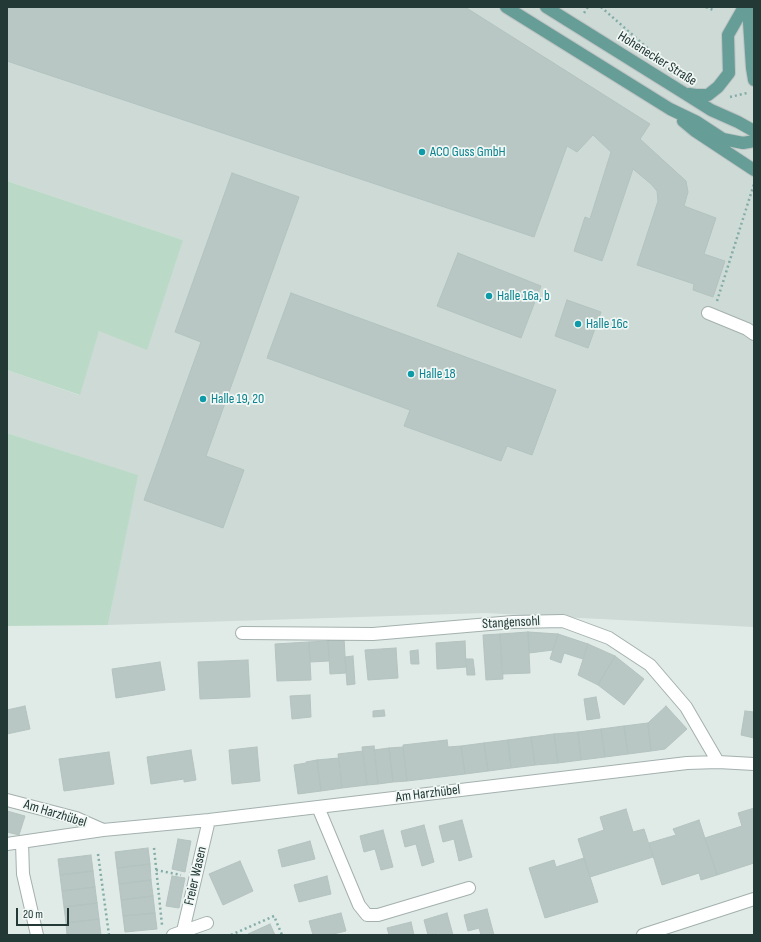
<!DOCTYPE html>
<meta charset="utf-8">
<style>
body{margin:0}
#map{position:relative;width:761px;height:942px;overflow:hidden;background:#e0eae7;font-family:"Sofia Sans Condensed",sans-serif}
canvas{display:block}
.frame{position:absolute;inset:0;border:8px solid #223936;pointer-events:none}
.scale{position:absolute;left:16px;top:908px;width:53px;height:18px;box-sizing:border-box;border:2px solid #223936;border-top:0;padding-left:5px;font-size:12px;line-height:14px;white-space:nowrap;color:#223936;-webkit-text-stroke:3px #f0f7f4;paint-order:stroke}
</style>
<div id="map">
<canvas width="761" height="942"></canvas>
<div class="frame"></div>
<div class="scale">20 m</div>
</div>
<script>
const g = document.querySelector('canvas').getContext('2d');
g.lineJoin = 'round';
function paint(path, color) {
  g.fillStyle = color;
  g.fill(path, 'evenodd');
}
function toPath(rows) {
  const path = new Path2D();
  for (const r of rows) {
    path.moveTo(r[0], r[1]);
    for (let i = 2; i < r.length; i += 2) path.lineTo(r[i], r[i + 1]);
  }
  return path;
}
function trace(path, color, width, dash) {
  g.strokeStyle = color;
  g.lineWidth = width;
  g.lineCap = dash ? 'butt' : 'round';
  g.setLineDash(dash || []);
  g.stroke(path);
}
function write(font, color, halo, rows, align = 'center') {
  g.font = font + ' "Sofia Sans Condensed",sans-serif';
  g.lineWidth = 3.5;
  g.setLineDash([]);
  g.textBaseline = 'middle';
  g.strokeStyle = halo;
  g.fillStyle = color;
  for (const [text, x, y, turn = 0] of rows) {
    g.save();
    g.translate(x, y);
    g.rotate((+turn || 0) * Math.PI / 180);
    g.textAlign = isNaN(turn) ? turn : align;
    if (halo) g.strokeText(text, 0, 0);
    g.fillText(text, 0, 0);
    g.restore();
  }
}
paint(toPath([
 [7,7,754,7,754,627,485,613,108,625,137,475,7,433,7,370,79,395,99,330,183,240,7,181]
]), '#cedad6');
paint(toPath([
 [7,181,183,240,147,350,99,331,80,395,7,370],
 [7,433,138,475,108,625,7,626]
]), '#badac7');
const building = toPath([
 [7,7,465,7,650,124,640,139,686,181,688,192,684,206,716,218,704,254,725,261,713,297,693,290,694,284,637,265,658,201,657,191,651,184,633,169,602,261,574,251,585,217,590,219,611,152,593,135,577,152,567,146,534,237,7,61,7,7],
 [232,173,299,197,206,456,244,470,223,528,144,500,201,342,175,332,232,173],
 [458,253,541,286,521,338,437,306,458,253],
 [291,293,556,390,532,455,507,446,501,461,404,426,410,410,267,358,291,293],
 [567,300,601,312,588,348,555,336,567,300],
 [528,632,558,634,553,650,529,653,528,632],
 [528,632,530,673,502,674,500,634,528,632],
 [500,634,503,679,486,680,483,635,500,634],
 [558,634,588,644,583,659,564,653,561,663,550,659,558,634],
 [344,638,346,673,330,674,328,639,344,638],
 [328,641,329,661,310,662,309,642,328,641],
 [465,641,466,667,437,669,436,643,465,641],
 [309,642,311,680,277,681,275,644,309,642],
 [588,644,615,656,598,685,578,675,588,644],
 [396,648,398,678,368,680,365,650,396,648],
 [418,650,419,664,411,664,410,651,418,650],
 [353,656,355,684,347,685,345,657,353,656],
 [615,656,644,679,624,705,598,685,615,656],
 [466,659,473,659,475,675,467,675,466,659],
 [248,660,250,697,200,699,198,662,248,660],
 [160,662,165,690,116,698,112,669,160,662],
 [310,695,311,717,292,719,290,696,310,695],
 [596,697,600,718,587,720,584,699,596,697],
 [25,706,30,729,7,734,7,710,25,706],
 [666,706,687,729,665,749,651,751,648,723,666,706],
 [384,710,385,716,373,717,373,711,384,710],
 [745,711,754,712,754,738,741,735,745,711],
 [648,723,651,751,628,754,624,726,648,723],
 [624,726,628,754,605,757,601,729,624,726],
 [601,729,605,757,581,760,578,732,601,729],
 [578,732,581,760,558,763,554,734,578,732],
 [554,734,558,763,535,765,531,737,554,734],
 [531,737,535,765,511,768,508,740,531,737],
 [447,740,448,747,461,746,465,774,407,781,403,745,447,740],
 [508,740,511,768,488,771,484,743,508,740],
 [484,743,488,771,465,774,461,746,484,743],
 [374,746,378,784,367,785,362,747,374,746],
 [257,747,260,781,232,784,229,750,257,747],
 [403,747,407,781,393,782,389,748,403,747],
 [389,748,393,782,378,784,374,750,389,748],
 [191,750,196,780,184,782,184,779,151,784,147,757,191,750],
 [363,751,367,785,342,788,338,754,363,751],
 [109,752,114,784,64,791,59,759,109,752],
 [339,758,342,788,321,791,317,760,339,758],
 [317,760,321,791,298,794,294,765,306,763,306,762,317,760],
 [754,808,754,863,717,875,705,838,742,826,738,813,754,808],
 [626,809,633,832,644,829,653,857,590,877,578,839,604,830,600,817,626,809],
 [7,811,25,816,19,835,7,832,7,811],
 [462,820,472,857,459,861,454,839,443,842,439,826,462,820],
 [699,820,717,875,701,880,699,873,662,885,649,843,676,835,673,829,699,820],
 [424,825,434,862,422,866,416,844,405,847,401,831,424,825],
 [383,830,393,867,381,870,375,849,364,852,360,836,383,830],
 [178,839,191,841,185,872,172,869,178,839],
 [310,841,315,859,282,867,278,850,310,841],
 [148,848,150,864,117,868,115,852,148,848],
 [91,855,93,871,60,875,58,859,91,855],
 [584,858,598,902,545,918,529,868,554,860,556,867,584,858],
 [240,861,253,891,223,905,209,874,240,861],
 [150,864,151,880,119,884,117,868,150,864],
 [93,871,95,887,62,891,60,875,93,871],
 [172,876,185,878,179,908,166,906,172,876],
 [327,876,331,894,299,902,294,885,327,876],
 [151,880,153,896,121,900,119,884,151,880],
 [95,887,97,903,64,907,62,891,95,887],
 [153,896,155,913,123,916,121,900,153,896],
 [97,903,99,919,66,923,64,907,97,903],
 [487,909,494,935,481,935,479,928,468,931,464,915,487,909],
 [155,913,157,929,125,932,123,916,155,913],
 [341,913,346,931,329,935,313,935,309,921,341,913],
 [447,913,453,935,440,935,439,933,428,935,424,920,447,913],
 [99,919,101,935,67,935,66,923,99,919],
 [411,922,414,935,389,935,387,928,411,922],
 [270,924,275,935,249,935,248,934,270,924]
]);
paint(building, '#b8c7c3');
trace(building, '#b3c3bf', 1);
const minor = toPath([
 [708,313,747,329,754,334],
 [242,633,373,634,513,622,563,621,609,638,650,665,686,707,718,762],
 [7,800,76,818,103,830],
 [318,807,359,905,367,915,378,915,469,888],
 [22,842,23,874,37,935],
 [7,844,103,830,209,820,687,763,718,762,754,764],
 [183,931,209,820],
 [173,935,207,923],
 [643,935,754,899]
]);
const major = toPath([
 [506,7,670,109,697,122,723,139,743,143,754,141],
 [546,7,684,93,711,110,738,122,754,131],
 [748,7,752,68,754,80],
 [689,94,696,95,708,95,718,87,729,73,728,35,744,7],
 [683,121,695,131,754,170]
]);
trace(minor, '#a3b1ae', 14);
trace(major, '#bdc4c3', 14);
trace(toPath([
 [601,7,652,52,664,61],
 [706,7,713,10],
 [584,13,588,7],
 [684,73,695,79],
 [730,97,747,93],
 [717,301,754,184],
 [154,848,162,925],
 [98,854,109,935],
 [156,870,181,875],
 [231,935,274,916,282,935]
]), '#82aca5', 2.5, [2, 3]);
trace(minor, '#fff', 12);
trace(major, '#679d97', 12);
for (const [x, y, r, color] of [
 [422,152,4,"#0f9aa8"],
 [489,296,4,"#0f9aa8"],
 [578,324,4,"#0f9aa8"],
 [411,374,4,"#0f9aa8"],
 [203,399,4,"#0f9aa8"]
]) {
  const dot = new Path2D();
  dot.arc(x, y, r, 0, 2 * Math.PI);
  g.fillStyle = color;
  g.fill(dot);
  trace(dot, '#f0f7f4', 1.5);
}
write('14px', '#223936', '#f0f7f4', [
 ["Hohenecker Straße",657,59,32],
 ["Stangensohl",511,623,-3],
 ["Am Harzhübel",428,794,-7],
 ["Am Harzhübel",55,814,17],
 ["Freier Wasen",196,876,-77]
]);
write('14px', '#0d838f', '#f0f7f4', [
 ["ACO Guss GmbH",430,152],
 ["Halle 16a, b",497,296],
 ["Halle 16c",586,324],
 ["Halle 18",419,374],
 ["Halle 19, 20",211,399]
], 'left');
</script>
